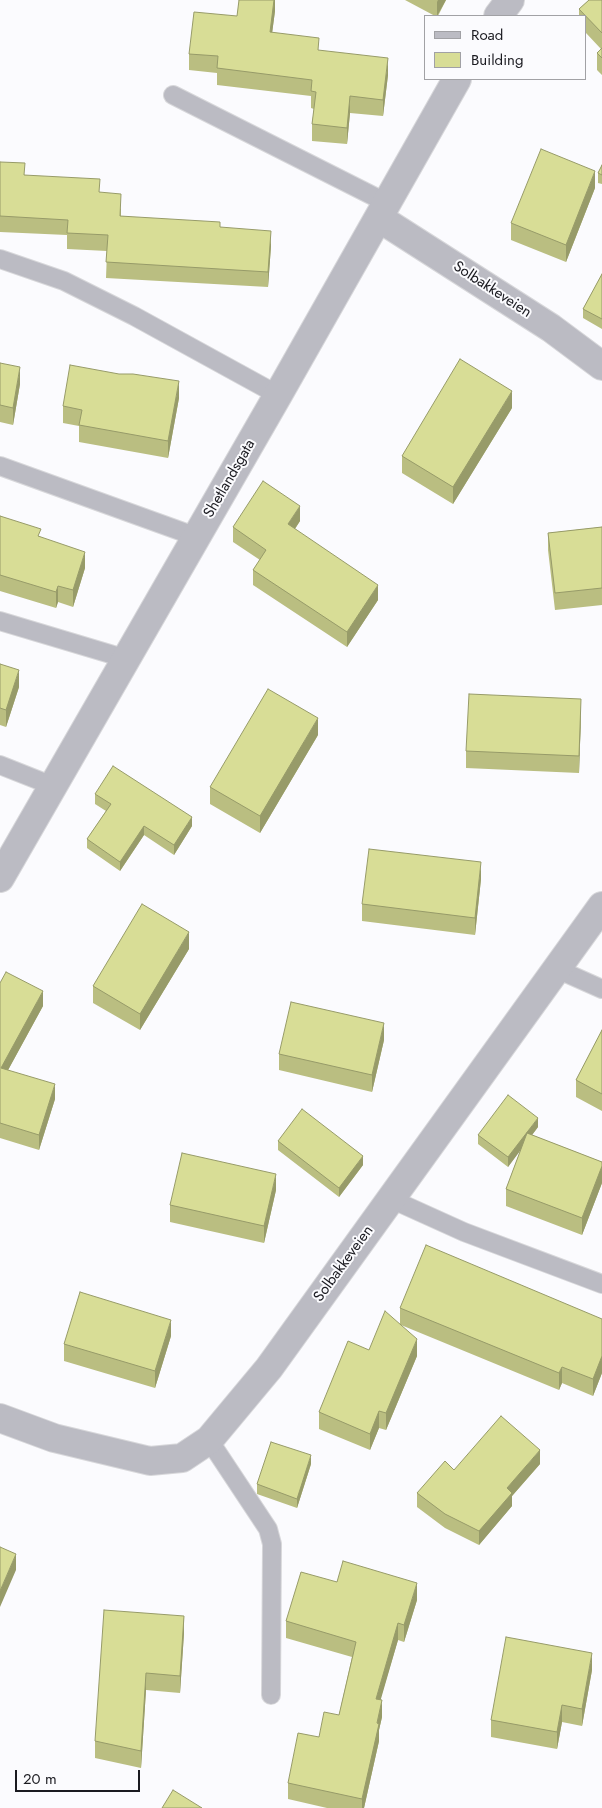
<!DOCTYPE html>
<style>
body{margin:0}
#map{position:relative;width:602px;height:1808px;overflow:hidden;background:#fbfbfe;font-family:Jost,sans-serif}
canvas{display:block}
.legend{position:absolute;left:424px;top:15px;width:162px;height:65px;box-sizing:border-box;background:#fbfbfe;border:1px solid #a1a1a5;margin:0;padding:6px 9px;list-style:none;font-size:15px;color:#1a1a20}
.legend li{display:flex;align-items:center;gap:10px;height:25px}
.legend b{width:25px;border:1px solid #a1a1a5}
.scale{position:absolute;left:15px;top:1770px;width:125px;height:22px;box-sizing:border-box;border:2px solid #1a1a20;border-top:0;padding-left:6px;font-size:15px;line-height:18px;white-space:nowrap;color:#1a1a20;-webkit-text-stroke:4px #fbfbfe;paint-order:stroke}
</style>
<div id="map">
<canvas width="602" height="1808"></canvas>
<ul class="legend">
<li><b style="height:6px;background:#bbbbc3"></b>Road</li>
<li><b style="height:14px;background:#d8dd96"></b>Building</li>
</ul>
<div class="scale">20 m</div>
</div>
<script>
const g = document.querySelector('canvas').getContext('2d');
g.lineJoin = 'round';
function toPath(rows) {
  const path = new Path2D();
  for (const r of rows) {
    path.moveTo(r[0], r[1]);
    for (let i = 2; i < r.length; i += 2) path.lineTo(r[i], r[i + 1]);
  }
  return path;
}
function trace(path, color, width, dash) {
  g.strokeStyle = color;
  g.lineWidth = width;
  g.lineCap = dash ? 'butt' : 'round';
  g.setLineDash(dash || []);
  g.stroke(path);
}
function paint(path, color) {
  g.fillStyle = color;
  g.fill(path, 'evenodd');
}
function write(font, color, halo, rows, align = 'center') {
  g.font = font + ' Jost,sans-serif';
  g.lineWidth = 4;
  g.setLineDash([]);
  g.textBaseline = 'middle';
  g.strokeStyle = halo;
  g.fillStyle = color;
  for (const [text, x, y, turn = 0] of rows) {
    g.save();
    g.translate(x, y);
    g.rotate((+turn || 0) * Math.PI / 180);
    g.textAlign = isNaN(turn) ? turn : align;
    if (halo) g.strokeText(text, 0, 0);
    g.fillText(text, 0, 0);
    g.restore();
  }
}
const service = toPath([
 [173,95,387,203],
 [0,259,64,281,134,316,278,395],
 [0,466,197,537],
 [0,621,127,659],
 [0,765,53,786],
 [557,969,602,989],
 [391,1199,464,1232,602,1284],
 [209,1440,268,1529,272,1544,271,1695]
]);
const minor = toPath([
 [498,16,510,0],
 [379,218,551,328,602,366],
 [0,878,278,395,457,79],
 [0,1418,54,1438,150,1461,182,1458,209,1440,269,1368,602,906]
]);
trace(service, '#d7d7da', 20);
trace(minor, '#d7d7da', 30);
trace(service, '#bbbbc3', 18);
trace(minor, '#bbbbc3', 28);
paint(toPath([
 [275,0,275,11,272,33,319,51,388,75,383,116,350,113,347,144,312,141,312,124,314,109,311,108,311,96,217,85,217,73,189,70,189,54,237,16],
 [405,0,446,0,438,16,435,16],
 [588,0,602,0,602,75,597,70,597,53,601,49,586,33,586,16,579,16,579,9,588,1],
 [0,162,25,175,100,192,121,209,121,216,220,227,271,246,268,287,106,278,107,251,67,249,67,235,0,232],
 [602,165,602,184,598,183,598,173],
 [595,188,566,262,511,240,511,223],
 [602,274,602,329,583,318,583,309],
 [0,363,20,384,13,425,0,422],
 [179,398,168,458,79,442,79,426,63,423,63,406],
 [512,408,453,504,402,473,402,456],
 [0,516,41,537,85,568,73,607,58,602,56,608,0,591],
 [300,521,295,529,378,600,347,647,253,585,253,570,260,560,233,542,233,527],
 [602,527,602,605,555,610,548,550,548,533],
 [0,664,19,687,6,727,0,725],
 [581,716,579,773,466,768,466,751],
 [318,735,260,833,210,804,210,787],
 [95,794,192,826,174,855,144,835,120,871,87,848,87,839,106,811,95,804],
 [481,879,475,935,362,921,362,904],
 [189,949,140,1030,93,1003,93,986],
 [0,983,43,1006,8,1070,55,1099,39,1150,0,1138],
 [602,1030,602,1111,576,1097,576,1080],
 [384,1040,372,1092,279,1070,279,1054],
 [538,1127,532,1135,602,1162,602,1183,582,1235,506,1206,506,1189,521,1149,508,1167,478,1144,478,1135],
 [278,1141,363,1165,339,1197,278,1150],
 [276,1190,264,1243,170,1222,170,1205],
 [400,1308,602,1319,602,1373,593,1396,562,1383,559,1390,401,1325,417,1356,386,1430,379,1428,370,1450,319,1429,319,1412,400,1324],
 [171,1336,155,1388,64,1361,64,1344],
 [311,1464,297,1508,257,1494,257,1484],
 [540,1464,512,1496,512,1506,479,1545,445,1528,417,1507,417,1493,454,1470],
 [337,1582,417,1600,404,1642,398,1640,380,1700,382,1717,379,1730,379,1741,364,1808,327,1808,288,1799,288,1783,319,1737,339,1715,352,1657,286,1638,286,1621],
 [184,1616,184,1633,180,1693,146,1690,141,1768,95,1758,95,1741],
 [592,1670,582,1726,562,1722,557,1749,491,1737,491,1720]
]), '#babe81');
paint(toPath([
 [274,0,275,0,275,11,270,49,270,32],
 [438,0,446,0,437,16,437,2],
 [388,58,388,75,383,116,383,100],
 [350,96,350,113,347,144,347,128],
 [595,171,595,188,566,262,566,245],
 [271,231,271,246,268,287,268,272],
 [20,367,20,384,13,425,13,408],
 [179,381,179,398,168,458,168,441],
 [512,391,512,408,453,504,453,487],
 [300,506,300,521,288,539,288,524],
 [85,552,85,568,73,607,73,590],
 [378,585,378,600,347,647,347,632],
 [58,586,58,602,56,608,56,592],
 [19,670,19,687,6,727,6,710],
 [581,699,581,716,579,773,579,756],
 [318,718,318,735,260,833,260,816],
 [192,817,192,826,174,855,174,845],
 [144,826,144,835,120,871,120,862],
 [481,862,481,879,475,935,475,918],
 [189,932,189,949,140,1030,140,1014],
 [43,991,43,1006,1,1083,1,1068],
 [384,1023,384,1040,372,1092,372,1075],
 [55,1084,55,1099,39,1150,39,1135],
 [538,1118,538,1127,508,1167,508,1157],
 [363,1156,363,1165,339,1197,339,1188],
 [602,1166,602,1183,582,1235,582,1218],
 [276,1174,276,1190,264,1243,264,1226],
 [171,1320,171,1336,155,1388,155,1371],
 [417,1339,417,1356,386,1430,386,1413],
 [602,1356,602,1373,593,1396,593,1379],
 [562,1367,562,1383,559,1390,559,1373],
 [379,1411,379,1428,370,1450,370,1434],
 [540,1450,540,1464,512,1496,512,1506,479,1545,479,1531,507,1488],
 [311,1455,311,1464,297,1508,297,1499],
 [16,1554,16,1570,0,1607,0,1591],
 [417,1583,417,1600,404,1642,404,1625],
 [184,1616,184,1633,180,1693,180,1676],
 [398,1623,398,1640,376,1716,376,1699],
 [592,1653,592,1670,582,1726,582,1709],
 [146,1673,146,1690,141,1768,141,1751],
 [382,1700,382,1717,379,1730,379,1741,364,1808,362,1808,362,1799],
 [562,1705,562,1722,557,1749,557,1732]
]), '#979b69');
const building = toPath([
 [239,0,274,0,270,32,319,38,318,50,388,58,383,100,350,96,347,128,312,124,316,92,311,91,312,80,217,68,218,56,189,54,194,12,237,16,239,0],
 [589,0,602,0,602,33,579,9,589,0],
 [602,48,602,58,597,53,602,48],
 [541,149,595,171,566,245,511,223,541,149],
 [0,162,25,163,24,175,100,179,99,192,121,194,120,216,220,222,220,227,271,231,268,272,106,262,108,235,67,233,68,220,0,216,0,162],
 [602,165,602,175,598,173,602,165],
 [602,274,602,319,583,309,602,274],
 [460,359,512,391,453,487,402,456,460,359],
 [0,363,20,367,13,408,0,405,0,363],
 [70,365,119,374,133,374,179,381,168,441,79,425,82,410,63,406,70,365],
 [263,481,300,506,288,524,378,585,347,632,253,570,266,550,233,527,263,481],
 [0,516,41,529,38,536,85,552,73,590,58,586,56,592,0,575,0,516],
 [602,527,602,588,555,593,548,533,602,527],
 [0,664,19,670,6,710,0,708,0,664],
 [268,689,318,718,260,816,210,787,268,689],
 [469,694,581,699,579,756,466,751,469,694],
 [113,766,192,817,174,845,144,826,120,862,87,839,111,804,95,794,113,766],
 [369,849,481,862,475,918,362,904,369,849],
 [142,904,189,932,140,1014,93,986,142,904],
 [6,972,43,991,1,1068,55,1084,39,1135,0,1123,0,983,6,972],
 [291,1002,384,1023,372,1075,279,1054,291,1002],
 [602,1030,602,1094,576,1080,602,1030],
 [508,1095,538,1118,508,1157,478,1135,508,1095],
 [302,1109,363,1156,339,1188,278,1141,302,1109],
 [527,1133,602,1162,602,1166,582,1218,506,1189,527,1133],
 [182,1153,276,1174,264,1226,170,1205,182,1153],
 [426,1245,602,1319,602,1356,593,1379,562,1367,559,1373,400,1308,426,1245],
 [80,1292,171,1320,155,1371,64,1344,80,1292],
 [385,1311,417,1339,386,1413,379,1411,370,1434,319,1412,348,1341,369,1350,385,1311],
 [501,1416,540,1450,507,1488,512,1493,479,1531,445,1514,417,1493,445,1461,454,1470,501,1416],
 [271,1442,311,1455,297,1499,257,1484,271,1442],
 [0,1547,16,1554,0,1591,0,1547],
 [343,1561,417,1583,404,1625,398,1623,376,1699,382,1700,377,1723,379,1724,362,1799,288,1783,298,1733,319,1737,324,1712,339,1715,356,1642,286,1621,301,1572,337,1582,343,1561],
 [104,1610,184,1616,180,1676,146,1673,141,1751,95,1741,104,1610],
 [506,1637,592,1653,582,1709,562,1705,557,1732,491,1720,506,1637],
 [173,1790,202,1808,162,1808,173,1790]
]);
paint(building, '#d8dd96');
trace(building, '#979b69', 1);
write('15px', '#1a1a20', '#fbfbfe', [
 ["Solbakkeveien",492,290,33],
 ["Shetlandsgata",230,479,-60],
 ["Solbakkeveien",344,1264,-54]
]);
</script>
